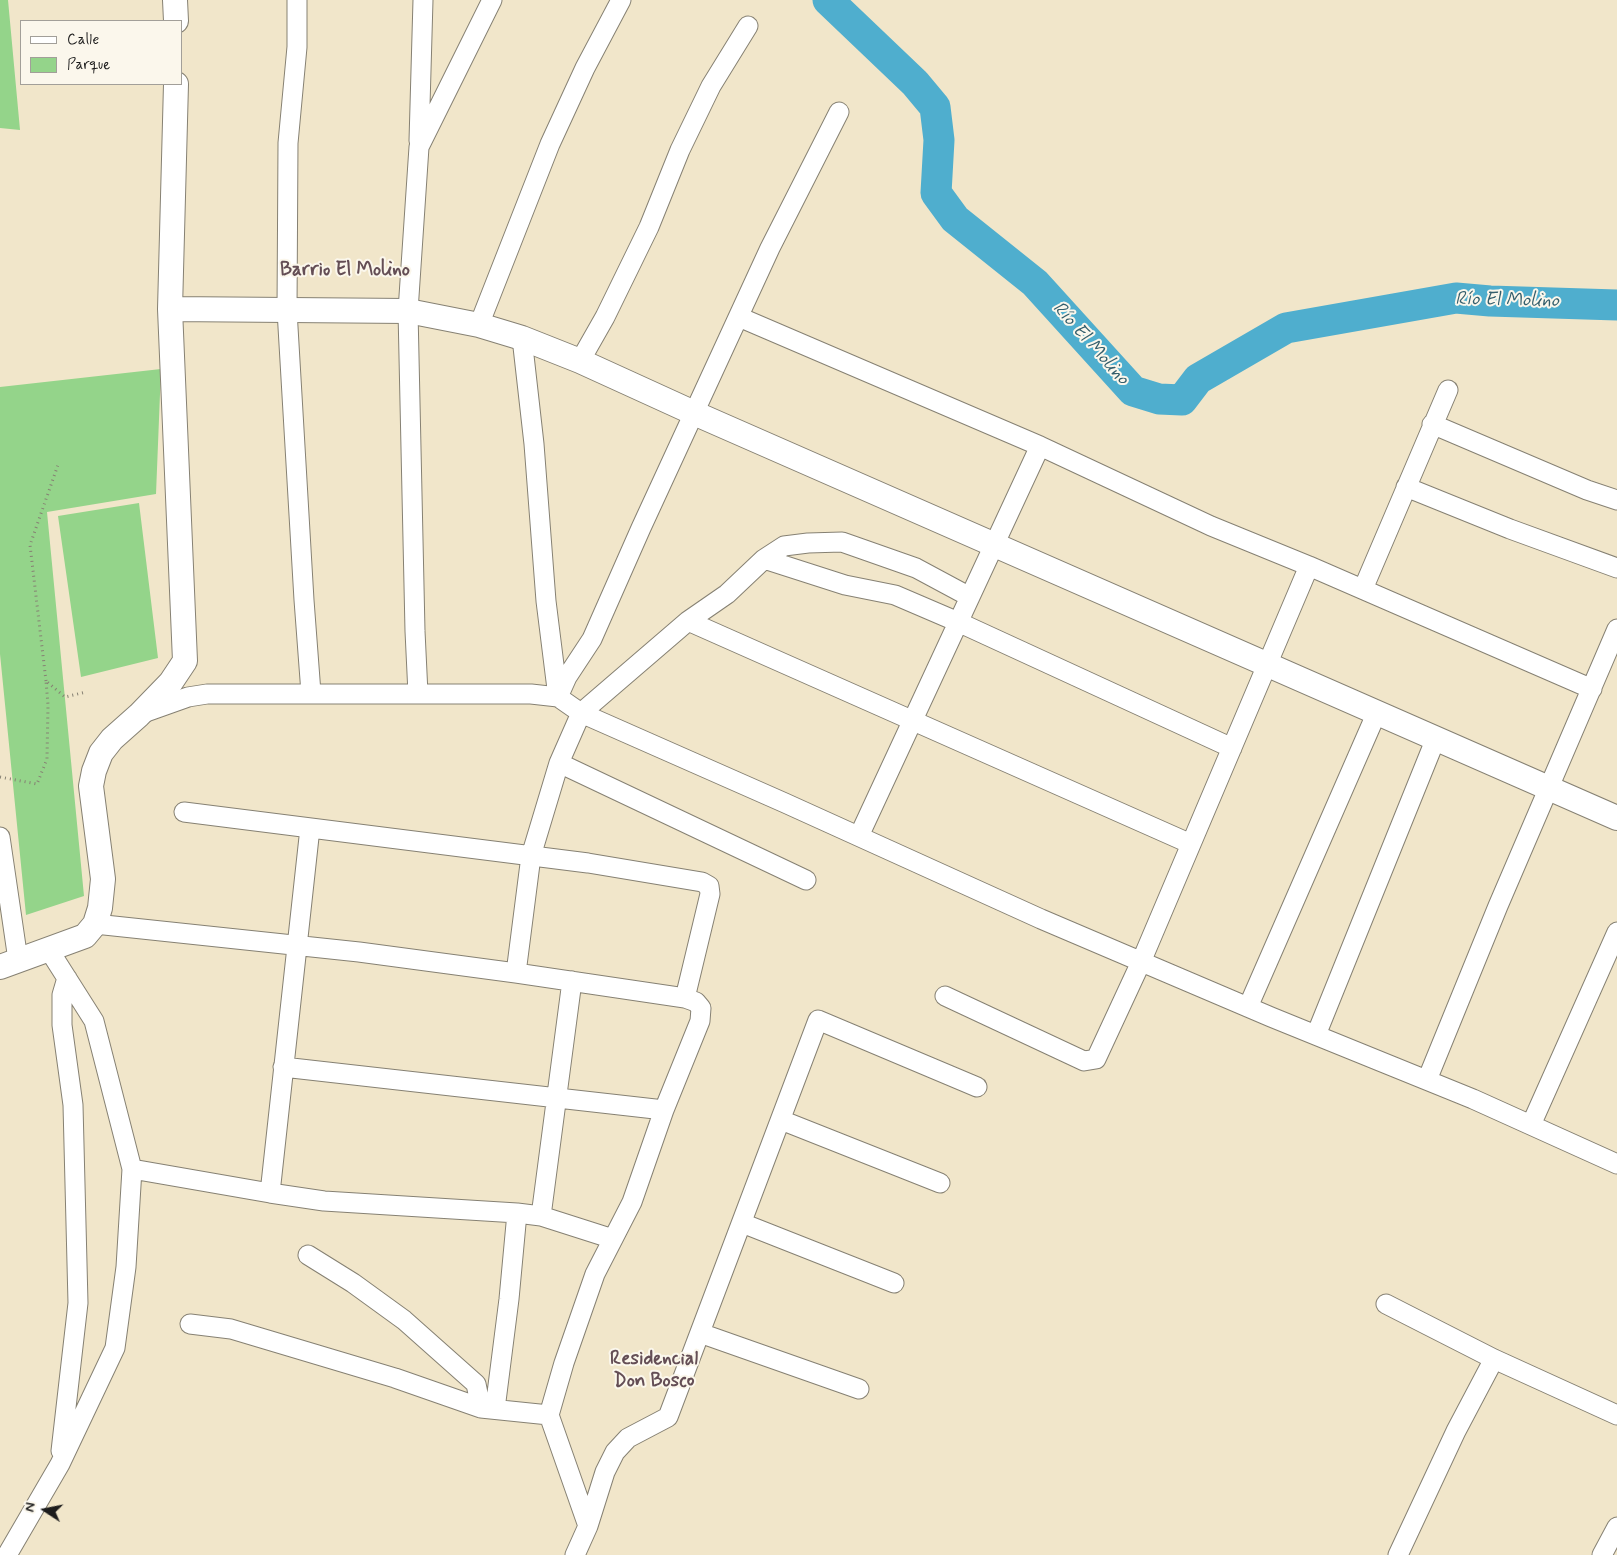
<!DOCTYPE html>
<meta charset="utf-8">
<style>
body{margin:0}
#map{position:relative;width:1617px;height:1555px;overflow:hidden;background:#f1e6ca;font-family:Mynerve,sans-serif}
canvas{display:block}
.legend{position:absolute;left:20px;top:20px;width:162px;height:65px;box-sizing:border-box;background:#fbf7ec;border:1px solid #a29f99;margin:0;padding:6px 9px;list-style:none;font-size:15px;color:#1c1c1c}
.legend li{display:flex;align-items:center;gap:10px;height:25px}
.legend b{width:25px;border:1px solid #a29f99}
.north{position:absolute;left:20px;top:1485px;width:50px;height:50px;-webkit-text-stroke:4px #fbf7ec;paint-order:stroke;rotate:281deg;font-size:14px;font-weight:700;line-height:20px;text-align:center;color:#1c1c1c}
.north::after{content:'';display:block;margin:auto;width:18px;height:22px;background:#1c1c1c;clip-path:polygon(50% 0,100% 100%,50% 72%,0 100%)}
</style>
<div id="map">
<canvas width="1617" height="1555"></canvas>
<ul class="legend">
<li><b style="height:6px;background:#fff"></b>Calle</li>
<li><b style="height:14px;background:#94d48a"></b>Parque</li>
</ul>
<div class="north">N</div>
</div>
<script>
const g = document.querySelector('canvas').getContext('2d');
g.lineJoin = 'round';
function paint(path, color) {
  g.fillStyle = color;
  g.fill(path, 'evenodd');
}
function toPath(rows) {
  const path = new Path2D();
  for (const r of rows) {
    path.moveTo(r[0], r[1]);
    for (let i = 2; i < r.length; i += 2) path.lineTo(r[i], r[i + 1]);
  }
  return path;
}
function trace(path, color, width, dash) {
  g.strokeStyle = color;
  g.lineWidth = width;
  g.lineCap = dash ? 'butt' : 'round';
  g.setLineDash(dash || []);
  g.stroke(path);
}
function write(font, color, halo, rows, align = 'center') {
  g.font = font + ' Mynerve,sans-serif';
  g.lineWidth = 4;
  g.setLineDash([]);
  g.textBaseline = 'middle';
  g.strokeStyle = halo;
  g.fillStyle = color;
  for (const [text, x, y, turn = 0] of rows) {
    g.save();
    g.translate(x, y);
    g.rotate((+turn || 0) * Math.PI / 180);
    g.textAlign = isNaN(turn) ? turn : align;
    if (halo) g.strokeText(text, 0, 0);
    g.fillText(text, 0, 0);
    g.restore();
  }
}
paint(toPath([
 [0,0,8,0,20,130,0,128],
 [161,369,156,494,47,512,84,896,26,915,0,654,0,387],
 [139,503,158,658,81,677,58,516]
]), '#94d48a');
trace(toPath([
 [828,0,915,83,935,107,939,140,936,193,955,219,1035,283,1133,391,1159,399,1182,400,1198,379,1286,328,1456,298,1490,301,1617,305]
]), '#4faece', 31);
const minor = toPath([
 [297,0,297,47,288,143,287,310,304,600,311,693],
 [419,141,423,0],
 [739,317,1040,446,1211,526,1309,566,1592,689],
 [479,325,550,144,585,68,621,0],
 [522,338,534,444,546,601,558,697],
 [580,361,605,317,649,227,680,150,711,86,748,26],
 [1432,424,1587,490,1617,500],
 [1406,487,1510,529,1617,568],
 [764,559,845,585,895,595,958,622,1232,748],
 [1363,589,1448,390],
 [688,621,1191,844],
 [418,694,415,631,408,311,419,147,492,0],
 [558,697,567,677,592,639,641,528,770,248,839,112],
 [143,713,188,697,207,694,531,694,558,697,581,713,785,803,1041,919,1271,1017,1473,1099,1617,1164],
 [559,763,806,880],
 [184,812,588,863,702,882,709,886,710,894,685,998],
 [859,836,1040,446],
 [0,837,18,960],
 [95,924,359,952,516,973,685,998,696,1002,701,1008,700,1021,664,1110,632,1202,595,1274,564,1363,549,1415,588,1526],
 [516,973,531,856,559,763,581,713,688,621,727,594,764,559,784,546,808,543,842,542,916,568,970,597],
 [945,996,1084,1061,1096,1059,1141,962,1309,566],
 [1248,1007,1377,712],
 [1316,1035,1436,738],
 [283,1067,664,1110],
 [1427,1080,1498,906,1617,629],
 [781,1120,940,1183],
 [1531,1125,1617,932],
 [132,1169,270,1193,324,1201,517,1213,541,1216,613,1239],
 [270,1193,310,828],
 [541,1216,572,981],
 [742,1223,894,1283],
 [308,1255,353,1283,404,1320,476,1384,481,1408],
 [1386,1304,1494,1359,1617,1415],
 [190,1324,231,1329,395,1378,481,1408,549,1415],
 [700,1333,859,1389],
 [495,1409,509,1299,517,1213],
 [61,1451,78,1303,73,1105,62,1025,62,995,67,978],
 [7,1555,60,1464,115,1348,126,1267,132,1169,94,1021,49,950],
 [575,1555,588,1526,605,1472,615,1452,628,1438,668,1417,818,1020,977,1087],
 [1398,1555,1456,1431,1494,1359],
 [1602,1555,1617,1527]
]);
const tertiary = toPath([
 [175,0,176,21],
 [170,309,408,311,479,325,522,338,580,361,694,413,1617,818],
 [0,967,85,936,95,924,100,908,103,879,91,786,94,771,101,753,112,739,139,715,171,682,185,661,170,309,176,84]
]);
trace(minor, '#868173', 21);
trace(tertiary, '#868173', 26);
trace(toPath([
 [46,681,30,545,59,462],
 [0,777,37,784,47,759,48,705,46,681,65,697,86,692]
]), '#868173', 3, [1, 4]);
trace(minor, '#fff', 19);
trace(tertiary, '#fff', 24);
write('bold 19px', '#644e55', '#fbf7ec', [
 ["Barrio El Molino",345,271],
 ["Residencial",654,1360],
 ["Don Bosco",654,1382]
]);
write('italic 19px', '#335e6c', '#fbf7ec', [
 ["Río El Molino",1507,301,1],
 ["Río El Molino",1090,344,48]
]);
</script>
